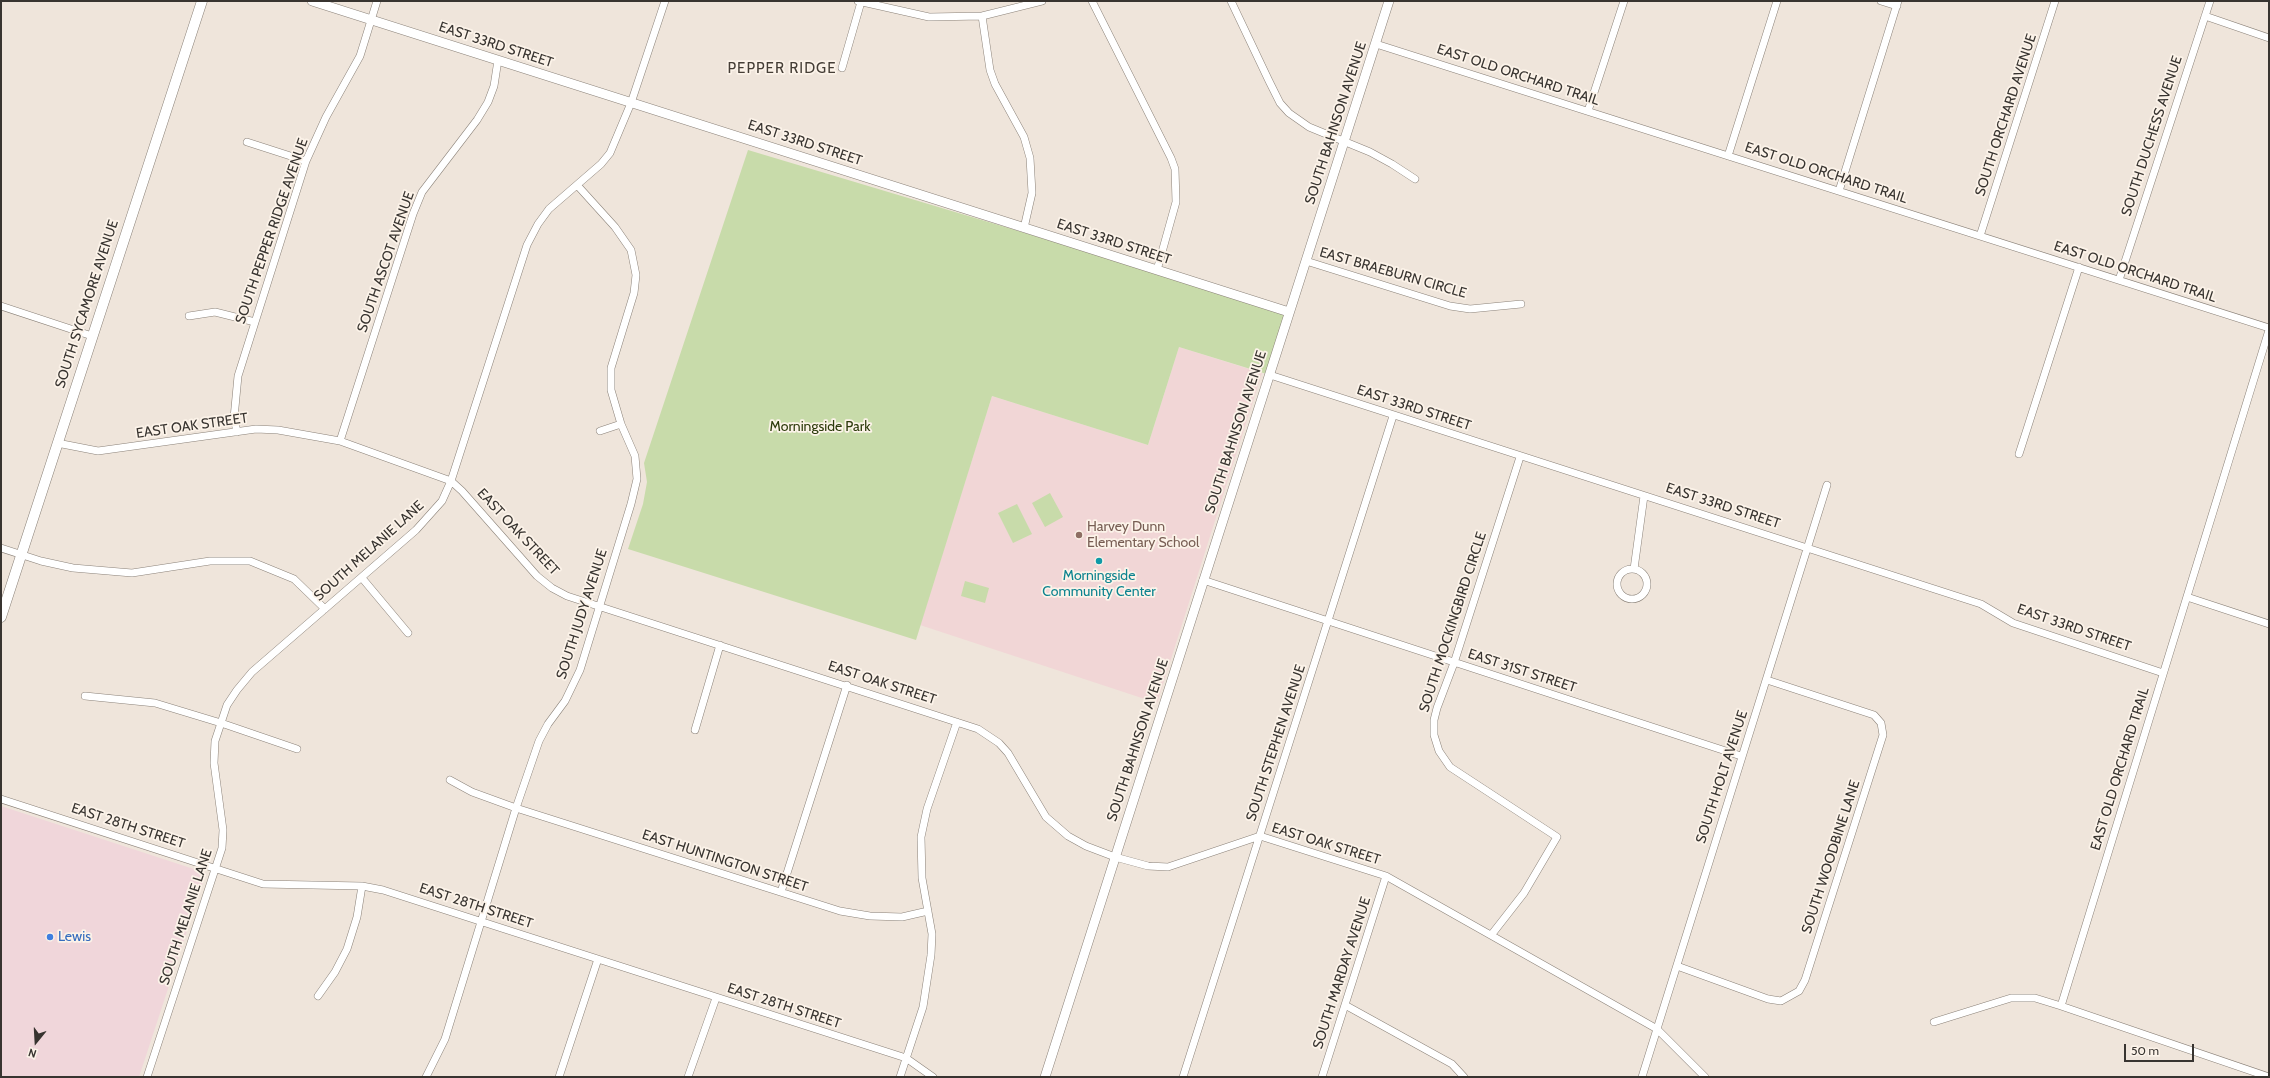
<!DOCTYPE html>
<style>
body{margin:0}
#map{position:relative;width:2270px;height:1078px;overflow:hidden;background:#efe5db;font-family:Cabin,sans-serif}
canvas{display:block}
.frame{position:absolute;inset:0;border:2px solid #383430;pointer-events:none}
.north{position:absolute;left:16px;top:1022px;width:40px;height:40px;-webkit-text-stroke:3px #fcf3e9;paint-order:stroke;rotate:198deg;font-size:11px;font-weight:700;line-height:16px;text-align:center;color:#383430}
.north::after{content:'';display:block;margin:auto;width:14px;height:18px;background:#383430;clip-path:polygon(50% 0,100% 100%,50% 72%,0 100%)}
.scale{position:absolute;left:2124px;top:1044px;width:70px;height:18px;box-sizing:border-box;border:2px solid #383430;border-top:0;padding-left:5px;font-size:12px;line-height:14px;white-space:nowrap;color:#383430;-webkit-text-stroke:3px #fcf3e9;paint-order:stroke}
</style>
<div id="map">
<canvas width="2270" height="1078"></canvas>
<div class="frame"></div>
<div class="north">N</div>
<div class="scale">50 m</div>
</div>
<script>
const g = document.querySelector('canvas').getContext('2d');
g.lineJoin = 'round';
function paint(path, color) {
  g.fillStyle = color;
  g.fill(path, 'evenodd');
}
function toPath(rows) {
  const path = new Path2D();
  for (const r of rows) {
    if (r.length === 3) {
      path.moveTo(r[0] + r[2], r[1]);
      path.arc(r[0], r[1], r[2], 0, 2 * Math.PI);
      continue;
    }
    path.moveTo(r[0], r[1]);
    for (let i = 2; i < r.length; i += 2) path.lineTo(r[i], r[i + 1]);
  }
  return path;
}
function trace(path, color, width, dash) {
  g.strokeStyle = color;
  g.lineWidth = width;
  g.lineCap = dash ? 'butt' : 'round';
  g.setLineDash(dash || []);
  g.stroke(path);
}
function write(font, color, halo, rows, align = 'center') {
  g.font = font + ' Cabin,sans-serif';
  g.lineWidth = 3.5;
  g.setLineDash([]);
  g.textBaseline = 'middle';
  g.strokeStyle = halo;
  g.fillStyle = color;
  for (const [text, x, y, turn = 0] of rows) {
    g.save();
    g.translate(x, y);
    g.rotate((+turn || 0) * Math.PI / 180);
    g.textAlign = isNaN(turn) ? turn : align;
    if (halo) g.strokeText(text, 0, 0);
    g.fillText(text, 0, 0);
    g.restore();
  }
}
paint(toPath([
 [1,806,206,873,139,1077,1,1077]
]), '#f0d6da');
paint(toPath([
 [1179,347,1262,373,1157,703,920,625,992,396,1148,445]
]), '#f1d6d6');
paint(toPath([
 [748,150,1289,312,1270,375,1179,347,1148,445,992,396,916,640,628,549,643,504,647,482,644,463],
 [1050,493,1063,517,1045,527,1032,503],
 [1017,504,1032,534,1013,543,998,513],
 [965,581,989,588,985,603,961,596]
]), '#c8dbaa');
const minor = toPath([
 [858,1,929,17,982,16,1042,1],
 [1092,1,1171,158,1175,169,1176,202,1157,270],
 [1231,1,1269,81,1280,103,1289,113,1309,127,1370,152,1392,164,1415,179],
 [1881,1,1897,6],
 [982,16,990,70,995,84,1024,137,1030,158,1032,193,1024,228],
 [2205,16,2269,38],
 [1376,44,2269,328],
 [842,68,861,2],
 [1588,111,1624,1],
 [247,142,306,161],
 [1728,156,1777,1],
 [1839,191,1898,1],
 [1980,236,2055,1],
 [1306,261,1450,306,1470,309,1521,304],
 [2119,280,2210,1],
 [1,306,92,336],
 [189,316,215,312,255,322],
 [1270,375,1981,604,2013,623,2163,673],
 [600,431,621,424],
 [237,432,234,418,238,376,306,161,326,117,360,56,377,1],
 [340,441,413,214,422,192,477,120,488,102,494,86,498,60],
 [57,443,98,451,256,429,278,430,340,441,451,481,462,491,537,576,552,588,567,596,978,729,999,743,1008,753,1046,817,1068,836,1086,846,1115,857,1148,866,1168,867,1260,836,1386,876,1657,1029,1705,1077],
 [2019,454,2079,267],
 [1,548,41,561,73,568,132,573,210,561,250,561,294,579,325,609],
 [1632,584,15],
 [1634,569,1644,496],
 [362,578,408,633],
 [1203,580,1741,756],
 [2187,597,2269,624],
 [85,696,155,703,221,723,297,749],
 [695,730,720,645],
 [450,780,472,792,516,808,840,911,870,916,902,917,928,911],
 [1,799,263,884,362,886,383,890,906,1058,933,1077],
 [781,892,847,685],
 [1492,934,1524,893,1557,837,1450,767,1439,751,1434,735,1434,720,1437,708,1454,663,1520,457],
 [1677,966,1768,999,1781,1001,1799,991,1805,980,1883,735,1881,723,1874,715,1767,680],
 [318,996,335,972,347,949,357,917,362,886],
 [1345,1005,1452,1064,1464,1077],
 [1934,1022,2011,998,2035,998,2061,1006],
 [147,1077,222,848,223,830,214,763,215,741,227,705,237,690,252,672,416,530,442,501,451,481,527,245,538,224,549,209,601,164,610,153,631,103,665,1],
 [426,1077,445,1039,516,808,539,741,548,724,565,701,580,670,631,504,637,479,635,456,621,424,611,390,611,368,634,293,636,275,631,250,615,227,577,185],
 [559,1077,598,959],
 [688,1077,716,998],
 [900,1077,923,1007,931,955,932,934,922,878,921,837,927,809,957,722],
 [1183,1077,1393,416],
 [1322,1077,1386,876],
 [1642,1077,1827,485],
 [2269,1077,2061,1006,2269,330]
]);
const tertiary = toPath([
 [312,1,1289,312],
 [1045,1077,1389,1]
]);
const secondary = toPath([
 [1,617,202,1]
]);
trace(minor, '#8b8279', 8);
trace(tertiary, '#8b8279', 10);
trace(secondary, '#8b8279', 11);
trace(minor, '#fff', 7);
trace(tertiary, '#fff', 9);
trace(secondary, '#fff', 10);
for (const [x, y, r, color] of [
 [1079,535,4,"#8d6e63"],
 [1099,561,4,"#0f9aa8"],
 [50,937,4,"#3f7fe0"]
]) {
  const dot = new Path2D();
  dot.arc(x, y, r, 0, 2 * Math.PI);
  g.fillStyle = color;
  g.fill(dot);
  trace(dot, '#fcf3e9', 1.5);
}
write('14px', '#383430', '#fcf3e9', [
 ["EAST 33RD STREET",496,45,18],
 ["EAST OLD ORCHARD TRAIL",1518,75,18],
 ["SOUTH ORCHARD AVENUE",2006,115,-72],
 ["SOUTH BAHNSON AVENUE",1336,123,-72],
 ["SOUTH DUCHESS AVENUE",2152,136,-72],
 ["EAST 33RD STREET",805,143,18],
 ["EAST OLD ORCHARD TRAIL",1826,173,18],
 ["SOUTH PEPPER RIDGE AVENUE",272,231,-71],
 ["EAST 33RD STREET",1114,242,18],
 ["SOUTH ASCOT AVENUE",386,262,-71],
 ["EAST OLD ORCHARD TRAIL",2135,272,18],
 ["EAST BRAEBURN CIRCLE",1393,273,16],
 ["SOUTH SYCAMORE AVENUE",87,304,-72],
 ["EAST 33RD STREET",1414,408,18],
 ["EAST OAK STREET",192,426,-8],
 ["SOUTH BAHNSON AVENUE",1236,432,-72],
 ["EAST 33RD STREET",1723,506,18],
 ["EAST OAK STREET",518,532,47],
 ["SOUTH MELANIE LANE",369,551,-42],
 ["SOUTH JUDY AVENUE",582,614,-72],
 ["SOUTH MOCKINGBIRD CIRCLE",1453,622,-72],
 ["EAST 33RD STREET",2074,628,19],
 ["EAST 31ST STREET",1522,671,18],
 ["EAST OAK STREET",882,683,18],
 ["SOUTH BAHNSON AVENUE",1138,740,-72],
 ["SOUTH STEPHEN AVENUE",1276,743,-72],
 ["EAST OLD ORCHARD TRAIL",2120,769,-73],
 ["SOUTH HOLT AVENUE",1722,777,-72],
 ["EAST 28TH STREET",128,826,18],
 ["EAST OAK STREET",1326,844,17],
 ["SOUTH WOODBINE LANE",1831,857,-72],
 ["EAST HUNTINGTON STREET",725,861,18],
 ["EAST 28TH STREET",476,906,18],
 ["SOUTH MELANIE LANE",186,917,-72],
 ["SOUTH MARDAY AVENUE",1342,973,-72],
 ["EAST 28TH STREET",784,1006,18]
]);
write('14px', '#2c3a0b', '#fcf3e9', [
 ["Morningside Park",820,427]
]);
write('14px', '#785e54', '#fcf3e9', [
 ["Harvey Dunn",1087,527],
 ["Elementary School",1087,543]
], 'left');
write('14px', '#0d838f', '#fcf3e9', [
 ["Morningside",1099,576],
 ["Community Center",1099,592]
]);
write('14px', '#366cbe', '#fcf3e9', [
 ["Lewis",58,937]
], 'left');
g.letterSpacing = '1px';
write('15px', '#453e36', '#fcf3e9', [
 ["PEPPER RIDGE",782,69]
]);
g.letterSpacing = '0px';
</script>
